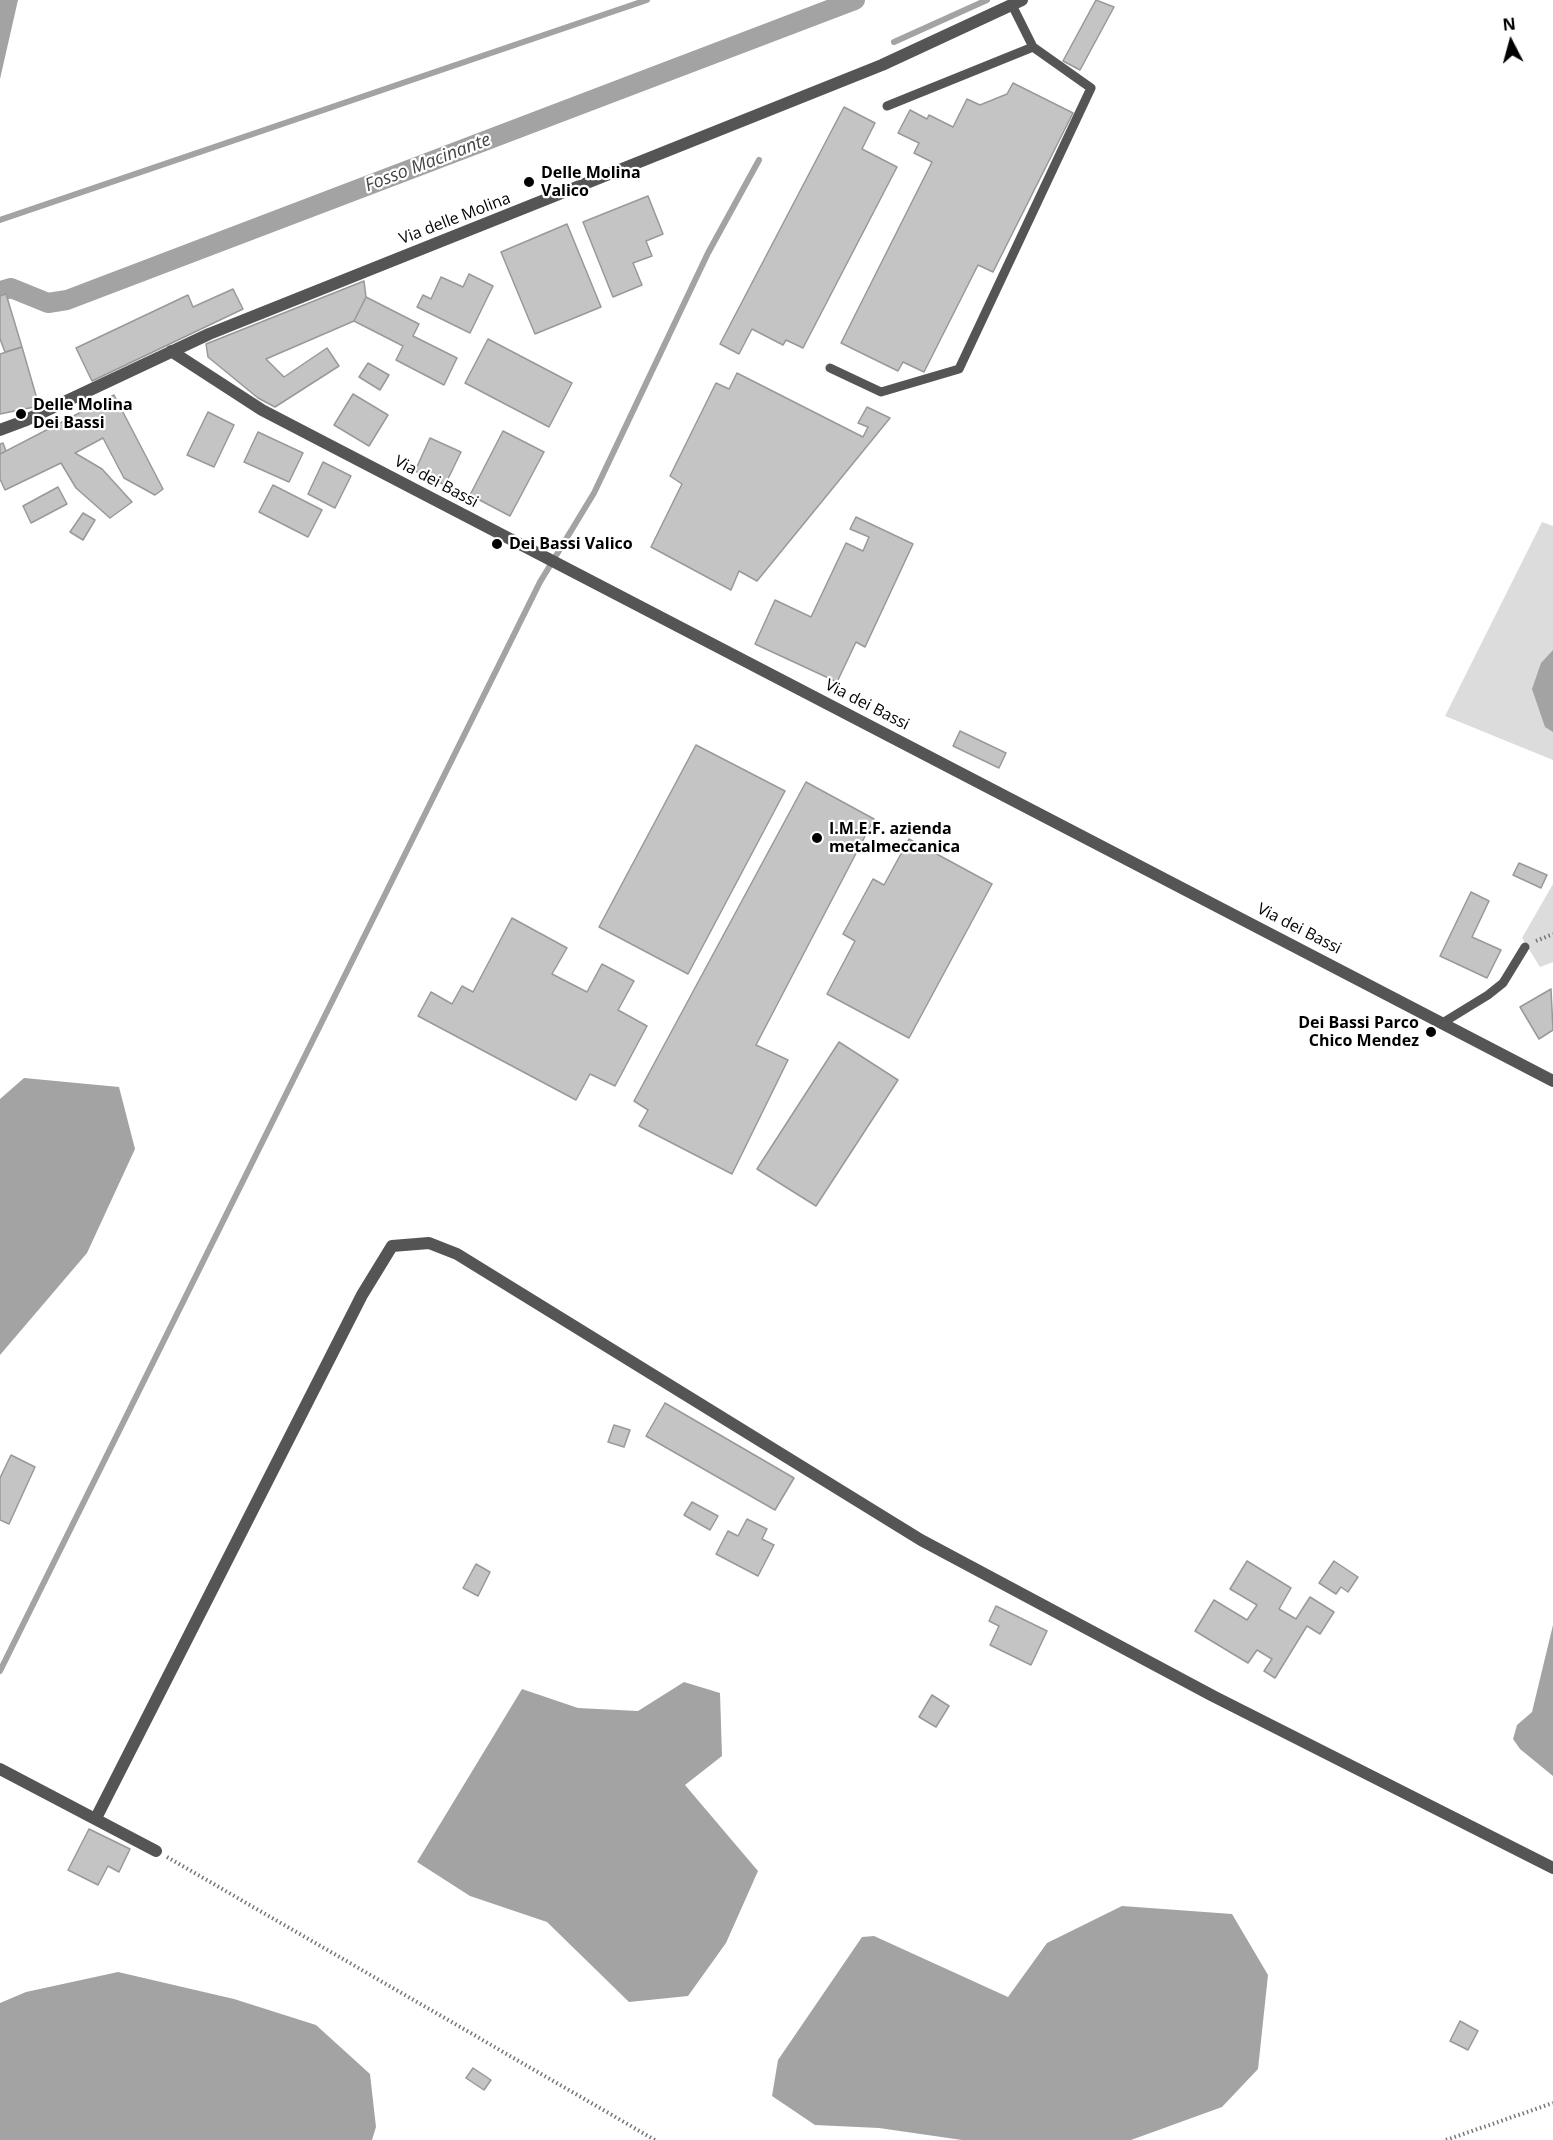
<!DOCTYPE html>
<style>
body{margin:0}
#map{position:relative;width:1553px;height:2140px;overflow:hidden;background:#fff;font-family:"Open Sans",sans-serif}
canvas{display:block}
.north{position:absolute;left:1481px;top:12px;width:60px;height:60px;-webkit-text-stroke:4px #fff;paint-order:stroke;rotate:354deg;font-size:16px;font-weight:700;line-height:24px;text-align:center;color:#000}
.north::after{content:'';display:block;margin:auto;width:21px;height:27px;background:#000;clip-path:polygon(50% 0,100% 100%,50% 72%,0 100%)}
</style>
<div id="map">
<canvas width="1553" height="2140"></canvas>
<div class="north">N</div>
</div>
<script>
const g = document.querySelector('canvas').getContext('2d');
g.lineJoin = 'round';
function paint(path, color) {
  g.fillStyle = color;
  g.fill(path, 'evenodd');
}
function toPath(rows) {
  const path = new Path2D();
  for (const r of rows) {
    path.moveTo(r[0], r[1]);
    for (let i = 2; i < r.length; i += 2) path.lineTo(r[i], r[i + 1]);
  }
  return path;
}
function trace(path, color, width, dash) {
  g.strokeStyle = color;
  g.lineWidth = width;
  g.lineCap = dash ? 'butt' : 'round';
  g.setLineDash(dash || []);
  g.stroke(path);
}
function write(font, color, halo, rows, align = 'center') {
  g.font = font + ' "Open Sans",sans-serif';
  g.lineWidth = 4.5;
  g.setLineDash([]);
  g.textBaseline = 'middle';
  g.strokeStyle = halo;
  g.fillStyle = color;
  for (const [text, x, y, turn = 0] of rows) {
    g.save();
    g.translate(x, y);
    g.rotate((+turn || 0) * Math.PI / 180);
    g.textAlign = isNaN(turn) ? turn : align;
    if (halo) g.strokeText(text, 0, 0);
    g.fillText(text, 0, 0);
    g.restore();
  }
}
paint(toPath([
 [1542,522,1553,526,1553,760,1445,716],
 [1553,884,1553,962,1540,967,1522,938]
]), '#dcdcdc');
paint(toPath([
 [0,0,18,0,0,79],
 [1553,650,1553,732,1545,727,1532,689,1541,663],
 [24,1078,119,1087,135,1149,87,1253,0,1355,0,1099],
 [1553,1625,1553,1776,1520,1749,1513,1739,1517,1725,1532,1712],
 [684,1682,720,1693,722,1756,685,1785,758,1871,726,1943,688,1996,629,2002,547,1922,470,1896,417,1862,522,1689,578,1708,638,1711],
 [1122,1906,1232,1914,1268,1975,1258,2069,1222,2107,1131,2140,962,2140,879,2128,815,2125,772,2096,778,2060,862,1937,874,1936,1008,1997,1047,1943],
 [118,1972,234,1999,316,2025,370,2074,376,2127,372,2140,0,2140,0,2003,26,1992]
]), '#a3a3a3');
trace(toPath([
 [894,42,987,0],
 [0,220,647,0],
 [0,1671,540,582,594,493,708,253,759,160]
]), '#a3a3a3', 6);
trace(toPath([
 [0,291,11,288,48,303,67,300,855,0]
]), '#a3a3a3', 20);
const building = toPath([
 [1096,0,1114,7,1080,70,1063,61,1096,0],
 [1013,83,1073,113,993,272,978,265,924,372,903,362,898,371,841,343,932,162,914,153,919,143,898,133,910,110,927,119,929,115,953,127,967,99,980,105,1007,94,1013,83],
 [844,107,875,123,862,149,897,167,803,348,786,340,783,345,752,329,739,354,720,344,844,107],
 [648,196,663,234,646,241,652,256,633,263,642,285,613,297,583,222,648,196],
 [567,224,601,307,535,334,501,252,567,224],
 [469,274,493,286,470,333,417,307,423,295,431,299,441,277,463,287,469,274],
 [364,281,366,297,354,321,266,359,284,377,327,348,339,366,275,407,258,398,208,357,206,344,364,281],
 [233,289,243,309,92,381,76,348,188,295,193,307,233,289],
 [6,294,22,347,5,352,0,339,0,296,6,294],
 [366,297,419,324,413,336,457,358,444,385,396,360,403,346,354,321,366,297],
 [488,339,572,383,549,427,465,383,488,339],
 [22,347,39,406,0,414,0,354,22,347],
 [368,363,389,375,380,390,359,377,368,363],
 [737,373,863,437,868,427,858,423,867,407,890,418,757,581,739,571,731,590,651,547,682,484,670,476,716,383,729,389,737,373],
 [353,394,388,415,369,446,334,425,353,394],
 [114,395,163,489,155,495,124,478,103,438,75,453,102,469,132,502,110,518,76,488,61,463,5,490,0,479,0,454,114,395],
 [208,412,234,425,214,467,187,455,208,412],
 [503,431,544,452,510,516,470,495,503,431],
 [258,432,303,453,289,482,244,462,258,432],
 [430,438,461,452,445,485,415,471,430,438],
 [3,443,6,451,0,454,0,444,3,443],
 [323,462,351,476,335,508,308,494,323,462],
 [273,485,322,510,308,537,259,512,273,485],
 [58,487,67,504,31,523,23,506,58,487],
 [83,513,95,520,83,540,70,532,83,513],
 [856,517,913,544,865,647,856,642,837,682,755,644,775,600,811,617,846,543,863,551,869,537,850,529,856,517],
 [960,731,1006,753,999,768,953,746,960,731],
 [696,745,785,791,688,974,599,927,696,745],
 [806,782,874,819,756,1045,788,1060,732,1174,639,1126,648,1110,634,1101,806,782],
 [909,839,992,884,909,1038,827,994,855,941,843,934,873,879,884,885,909,839],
 [1519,863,1547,875,1541,888,1513,875,1519,863],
 [1471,892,1489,901,1472,937,1501,950,1487,978,1440,956,1471,892],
 [512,918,567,948,552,974,587,992,602,964,634,981,618,1010,647,1026,615,1086,590,1074,576,1100,418,1016,431,992,452,1004,462,986,473,992,512,918],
 [1551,989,1553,1030,1539,1039,1520,1007,1551,989],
 [839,1042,898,1080,816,1206,757,1169,839,1042],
 [665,1403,794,1478,775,1510,646,1436,665,1403],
 [614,1425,630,1430,624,1447,608,1442,614,1425],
 [11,1455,35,1467,9,1524,0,1520,0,1478,11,1455],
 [692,1502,718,1516,710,1530,684,1515,692,1502],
 [747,1519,767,1529,762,1539,774,1545,758,1576,716,1554,728,1531,738,1536,747,1519],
 [1247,1561,1291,1588,1279,1609,1296,1619,1310,1597,1334,1612,1320,1634,1307,1626,1275,1678,1264,1671,1272,1659,1257,1650,1248,1663,1195,1631,1214,1600,1247,1620,1257,1605,1230,1589,1247,1561],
 [1334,1561,1358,1577,1348,1592,1341,1587,1336,1594,1319,1583,1334,1561],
 [476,1564,490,1572,478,1596,463,1588,476,1564],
 [996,1606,1047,1631,1031,1665,990,1645,999,1626,989,1621,996,1606],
 [932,1695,949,1706,936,1727,919,1717,932,1695],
 [89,1829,130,1849,119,1872,108,1866,98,1885,68,1870,89,1829],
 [1460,2021,1478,2031,1468,2050,1450,2041,1460,2021],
 [473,2068,491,2080,484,2090,466,2078,473,2068]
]);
paint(building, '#c4c4c4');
trace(building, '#999', 1.5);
trace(toPath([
 [1536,941,1553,934],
 [167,1857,655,2140],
 [1446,2140,1553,2103]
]), '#777', 4, [1.5, 3]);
trace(toPath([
 [887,106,1033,47],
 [830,368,881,392,959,369,1091,88,1033,47,1012,5],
 [1444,1022,1488,995,1503,983,1525,947]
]), '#555', 9);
trace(toPath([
 [171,351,262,410,1553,1081],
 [0,430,24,421,209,334,882,65,1022,0],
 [0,1769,156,1851],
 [96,1818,362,1295,392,1246,429,1243,457,1254,921,1540,1213,1696,1553,1868]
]), '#555', 12);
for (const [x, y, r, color] of [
 [529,182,6,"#000"],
 [21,414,6,"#000"],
 [497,544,6,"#000"],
 [817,838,6,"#000"],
 [1431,1032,6,"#000"]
]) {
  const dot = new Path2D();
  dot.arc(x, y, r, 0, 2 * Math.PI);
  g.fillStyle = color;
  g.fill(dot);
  trace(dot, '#fff', 2);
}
write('bold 16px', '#000', '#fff', [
 ["Delle Molina",541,173],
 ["Valico",541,191],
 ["Delle Molina",33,405],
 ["Dei Bassi",33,423],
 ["Dei Bassi Valico",509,544],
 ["I.M.E.F. azienda",829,829],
 ["metalmeccanica",829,847],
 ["Dei Bassi Parco",1419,1023,"right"],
 ["Chico Mendez",1419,1041,"right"]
], 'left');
write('16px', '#000', '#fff', [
 ["Via delle Molina",455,219,-21],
 ["Via dei Bassi",436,482,28],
 ["Via dei Bassi",867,705,27],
 ["Via dei Bassi",1299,929,27]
]);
write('italic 18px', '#444', '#fff', [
 ["Fosso Macinante",428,163,-21]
]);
</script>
